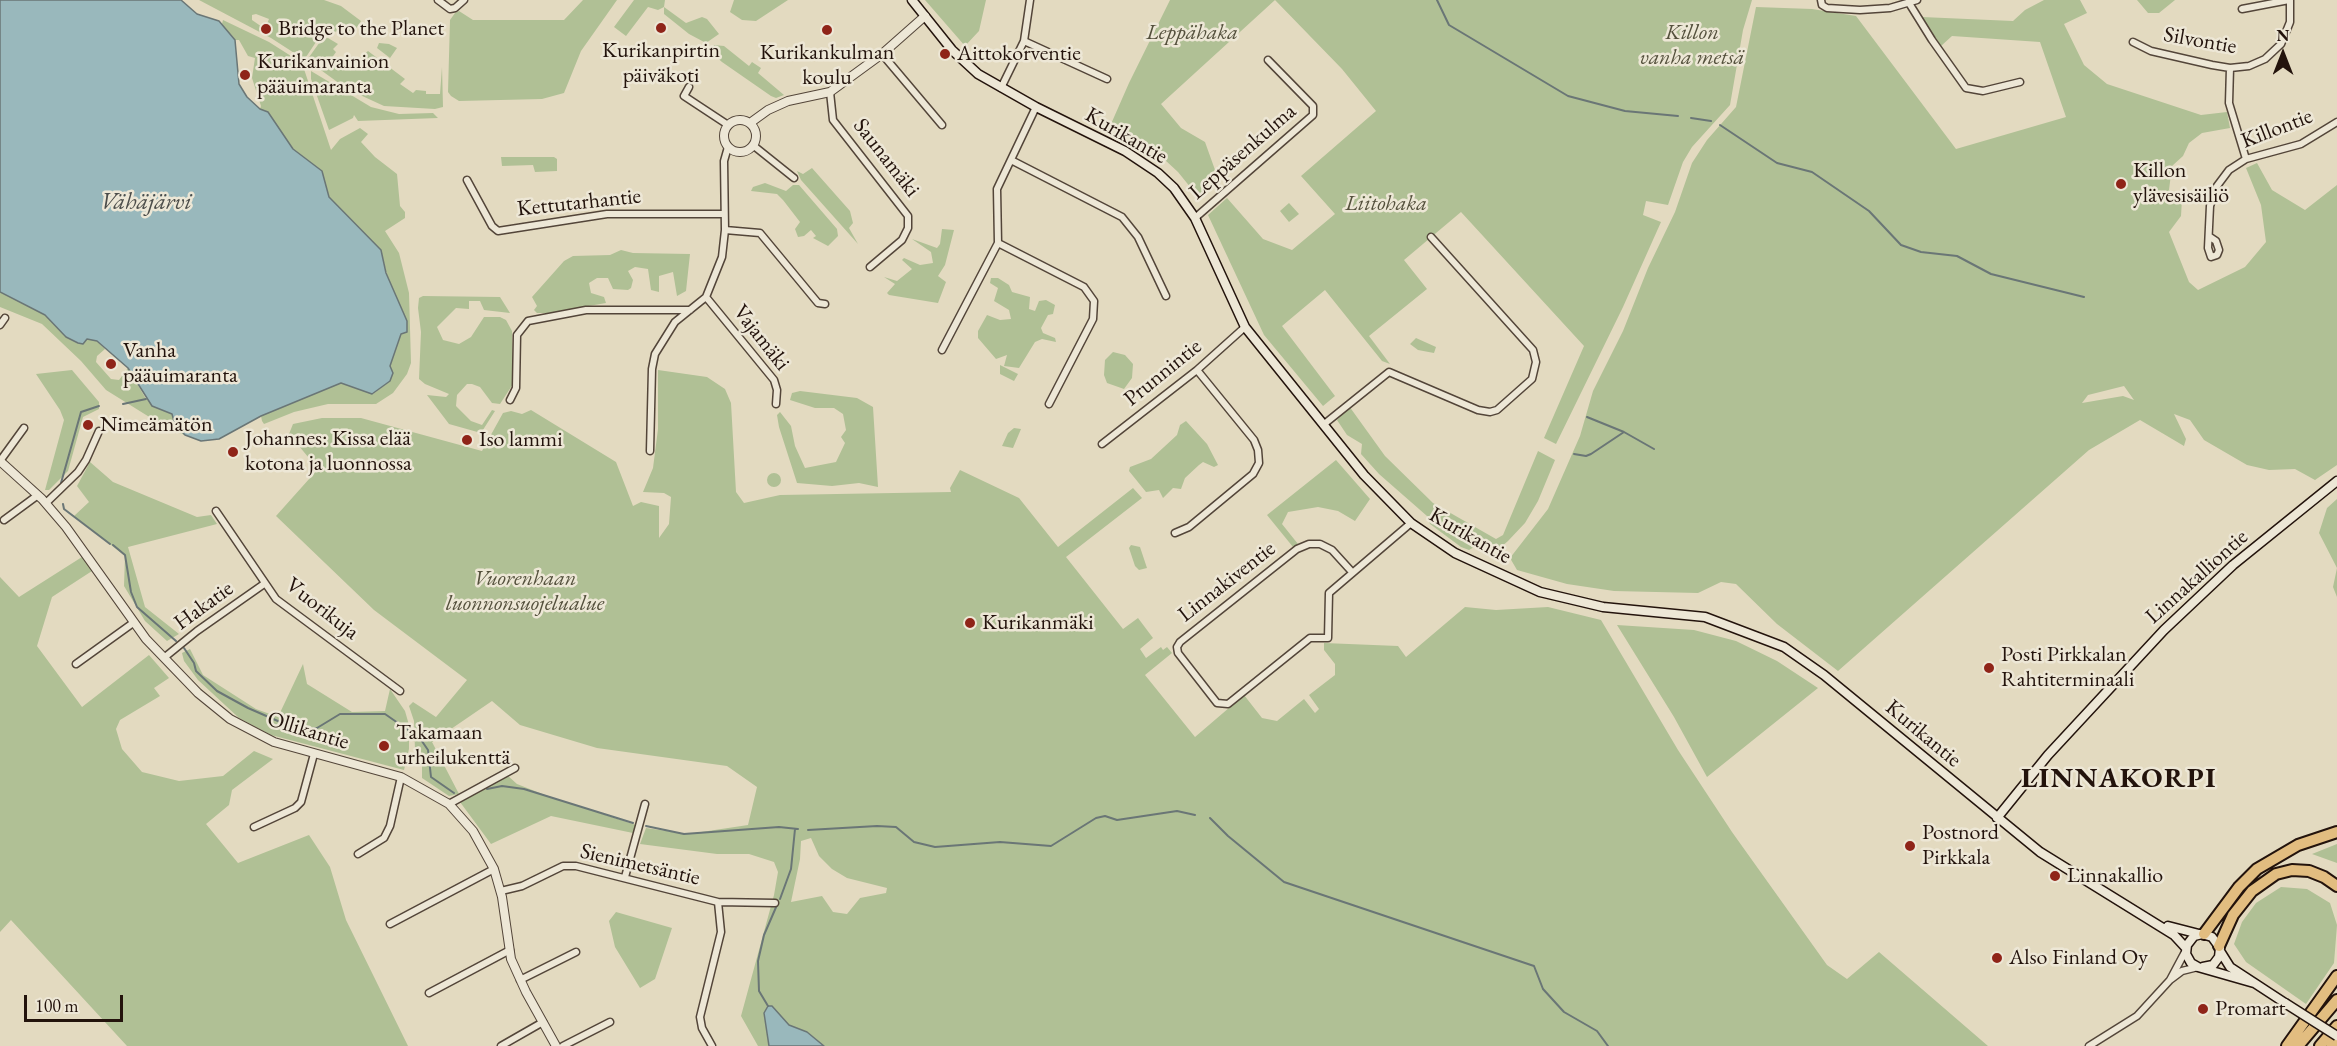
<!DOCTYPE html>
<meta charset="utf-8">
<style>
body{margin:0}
#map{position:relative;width:2337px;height:1046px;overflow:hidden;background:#e3dac0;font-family:"EB Garamond",serif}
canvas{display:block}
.north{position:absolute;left:2253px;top:24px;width:60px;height:60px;-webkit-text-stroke:4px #ede7d6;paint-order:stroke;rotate:0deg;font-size:16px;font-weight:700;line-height:24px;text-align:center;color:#23130c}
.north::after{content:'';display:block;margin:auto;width:21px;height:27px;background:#23130c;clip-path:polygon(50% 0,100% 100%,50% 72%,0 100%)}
.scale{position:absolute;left:24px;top:995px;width:99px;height:27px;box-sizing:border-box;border:3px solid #23130c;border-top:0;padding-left:8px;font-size:18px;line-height:21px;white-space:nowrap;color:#23130c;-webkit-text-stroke:4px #ede7d6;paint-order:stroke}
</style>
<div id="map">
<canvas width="2337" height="1046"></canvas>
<div class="north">N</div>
<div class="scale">100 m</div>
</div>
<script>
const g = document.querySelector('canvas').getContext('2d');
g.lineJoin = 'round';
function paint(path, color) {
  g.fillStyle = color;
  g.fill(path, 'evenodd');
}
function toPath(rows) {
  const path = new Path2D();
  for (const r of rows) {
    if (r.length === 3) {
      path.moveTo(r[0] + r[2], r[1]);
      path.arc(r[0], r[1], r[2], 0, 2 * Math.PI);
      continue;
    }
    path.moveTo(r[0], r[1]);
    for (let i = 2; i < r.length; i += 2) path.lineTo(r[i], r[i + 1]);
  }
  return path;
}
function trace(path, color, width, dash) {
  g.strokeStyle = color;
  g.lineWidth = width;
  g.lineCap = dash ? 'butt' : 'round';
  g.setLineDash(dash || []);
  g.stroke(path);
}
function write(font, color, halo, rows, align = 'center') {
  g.font = font + ' "EB Garamond",serif';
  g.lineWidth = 5;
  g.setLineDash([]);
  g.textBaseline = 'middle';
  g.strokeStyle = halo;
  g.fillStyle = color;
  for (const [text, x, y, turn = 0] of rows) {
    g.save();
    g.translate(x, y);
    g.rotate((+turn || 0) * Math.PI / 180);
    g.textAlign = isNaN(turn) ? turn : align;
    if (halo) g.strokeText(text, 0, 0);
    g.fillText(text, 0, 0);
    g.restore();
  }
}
paint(toPath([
 [199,0,324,0,341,6,361,21,353,33,345,29,320,36,306,57,302,58,271,38],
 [256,14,269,19,265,29,252,20,252,15],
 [583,0,617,0,581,51,564,93,542,99,459,101,451,96,448,92,450,20,455,13,459,11,473,20,564,20],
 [634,0,665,0,664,7,686,23,702,17,707,19,719,34,706,43,689,34,664,14,664,7,658,10,648,7,626,36,614,27],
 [734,0,788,0,756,21,742,20,730,12],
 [925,0,986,0,979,31,965,46],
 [1170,0,1275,0,1161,104,1181,128,1205,142,1219,181,1199,198,1178,172,1152,148,1111,124,1129,83],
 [1275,0,1752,0,1743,30,1730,105,1692,147,1683,162,1668,205,1646,201,1643,215,1661,222,1623,307,1556,444,1544,438,1584,346,1461,212,1404,260,1427,289,1369,336,1390,364,1382,361,1325,290,1282,326,1335,396,1323,406,1264,335,1208,215,1227,198,1263,239,1292,250,1335,214,1301,176,1376,111,1342,69],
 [2044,0,2080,0,2087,13,2064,24,2084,65,2107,84,2201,115,2227,112,2230,128,2202,133,2189,143,2183,156,2172,166,2169,190,2182,199,2181,216,2169,232,2189,282,2198,290,2245,267,2266,242,2261,205,2246,168,2257,163,2272,190,2305,210,2337,185,2337,465,2315,480,2295,469,2269,470,2247,465,2204,440,2190,420,2174,414,2186,439,2184,446,2140,420,2089,450,1838,671,1777,624,1736,584,1721,582,1698,593,1614,591,1567,584,1517,570,1510,558,1548,509,1580,436,1593,391,1623,331,1648,268,1675,212,1692,163,1707,140,1736,107,1756,7,1812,9,1856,16,1956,149,2066,117,2040,42,1952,36,1941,46,1922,17,2013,21,2025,10],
 [2124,386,2134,400,2123,396,2082,403,2088,395],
 [2137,0,2175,0,2159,13,2148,13],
 [223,20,269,42,302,63,331,150,340,139,360,128,368,134,361,142,375,157,397,174,400,206,405,212,405,218,385,231,399,253,409,293,411,363,407,374,393,393,376,404,328,404,294,412,264,424,262,421,261,416,341,383,373,394,390,381,390,366,401,334,381,250,329,197,322,171,293,149,268,112,260,109,261,106,252,78,255,58,248,56,239,40,235,40,229,34,222,24],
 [328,38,338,44,333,49,336,52,331,59,344,67,351,58,357,61,368,51,405,79,400,84,413,93,416,90,426,91,426,94,440,94,442,67,443,107,435,109,384,106,347,89,307,60,322,39],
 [379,43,389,44,397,48,390,58,377,48],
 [714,45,724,46,749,66,752,62,761,68,758,73,784,95,776,98,771,96,722,62,711,52],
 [311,71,371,107,399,114,433,113,438,118,358,121,354,115,353,118,329,130,311,79],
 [501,157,554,157,557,159,557,171,535,172,533,165,502,166],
 [812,168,850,211,853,223,849,228,858,244,801,180,797,171,803,174],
 [765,183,786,191,793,185,799,185,837,229,838,236,828,246,813,238,816,236,811,230,804,236,798,237,795,229,800,222,783,200,777,194,751,191,753,187],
 [1289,203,1299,214,1289,222,1280,211],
 [942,229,954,230,945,265,938,276,946,282,938,303,889,295,887,293,895,284,884,277,897,281,912,269,902,260,904,258,920,265,933,263,931,252,912,239,937,248,940,244],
 [621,250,633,253,690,254,686,291,677,296,673,272,659,276,659,292,651,290,648,269,635,267,628,271,633,280,631,288,628,290,613,289,608,278,597,278,589,283,591,293,604,297,606,303,548,313,537,313,534,310,537,306,532,297,564,261,573,256,610,255],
 [991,278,998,278,1009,285,1012,292,1030,297,1029,309,1035,311,1039,301,1046,300,1055,305,1053,314,1048,315,1041,328,1043,333,1055,338,1056,342,1042,339,1035,342,1019,368,1004,366,1007,355,996,359,978,338,978,331,987,315,1000,320,1011,319,1009,310,994,301,998,288,990,283],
 [0,292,45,315,66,337,78,343,83,344,87,338,97,341,105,349,97,356,96,362,111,379,119,380,128,368,146,399,172,414,175,425,185,435,167,428,106,390,81,361,42,324,0,307],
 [423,296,500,297,510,313,484,310,480,301,469,301,469,309,456,308,437,327,443,340,459,344,471,337,484,317,500,317,506,320,512,331,513,384,500,404,492,403,480,387,472,384,467,384,457,395,456,406,471,421,482,425,492,410,495,411,481,433,449,424,427,395,446,397,449,394,425,384,419,379,421,332,418,308,419,298],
 [1416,338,1436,347,1434,353,1418,350,1410,344],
 [1113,352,1125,355,1133,364,1132,378,1124,389,1107,383,1104,375,1105,360],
 [1000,365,1018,374,1014,381,1000,374],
 [72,370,99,402,99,409,83,417,68,471,49,490,45,490,64,420,60,410,36,374],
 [658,370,707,377,725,389,731,403,736,492,744,503,780,495,951,492,950,488,960,470,1019,498,1058,547,1133,488,1142,498,1066,557,1123,629,1138,618,1153,638,1140,649,1146,658,1161,647,1163,650,1167,647,1172,653,1145,675,1195,737,1244,695,1262,718,1277,721,1304,699,1315,713,1319,709,1309,695,1335,675,1335,664,1324,650,1324,643,1398,646,1406,657,1465,607,1496,610,1548,607,1601,620,1678,750,1732,832,1827,965,1847,979,1879,952,1988,1046,824,1046,807,1032,789,1025,771,1006,768,1006,764,1013,769,1046,758,1046,741,1016,774,895,778,872,774,862,749,854,717,854,640,844,646,828,688,834,748,825,757,787,727,766,597,748,520,725,492,701,432,742,459,794,449,796,422,778,422,756,415,750,414,721,409,706,413,702,436,717,467,680,374,610,276,516,318,469,289,434,293,424,322,418,361,418,482,451,503,413,511,411,522,414,531,410,616,462,633,506,641,502,659,506,659,538,669,524,671,497,664,493,643,492,653,468,658,429],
 [811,838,819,856,832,869,847,878,887,888,886,893,860,898,847,914,833,912,822,896,791,902,800,859,801,841],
 [800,391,857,398,873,407,878,487,859,483,832,486,797,483,779,427,777,415,780,412,791,426,795,446,805,468,836,462,845,443,841,437,846,430,843,414,834,408,815,408,790,400,792,393],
 [1349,406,1385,456,1433,503,1496,539,1503,535,1538,451,1555,460,1538,501,1525,523,1508,541,1501,547,1481,543,1469,550,1461,547,1430,524,1427,516,1379,474,1361,454,1362,444,1347,435,1337,420],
 [1186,421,1207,444,1218,465,1214,467,1203,462,1199,465,1185,478,1181,489,1173,488,1163,498,1159,490,1146,492,1129,471,1130,467,1151,459,1177,435,1180,425],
 [1014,428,1021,429,1013,448,1002,446,1008,433],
 [1336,460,1370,499,1355,521,1338,511,1318,507,1288,512,1282,524,1298,544,1293,547,1267,515],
 [90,462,113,482,197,517,211,515,217,524,128,547,145,607,179,634,167,641,145,621,124,586,125,556,74,516,89,502,77,486],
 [774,480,7],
 [2337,499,2337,597,2333,587,2337,568,2319,533,2327,508],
 [1131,545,1140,547,1147,568,1139,570,1135,566,1129,548],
 [82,557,92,571,52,597,37,646,82,707,149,655,169,678,154,688,160,696,120,720,116,729,122,749,142,772,179,781,223,776,254,751,273,759,232,790,229,805,206,824,238,863,309,835,330,867,346,920,408,1046,127,1046,11,920,0,932,0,577,19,597],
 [1617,625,1694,630,1736,641,1777,661,1818,688,1707,777,1674,717],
 [190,649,203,675,256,709,278,717,303,664,307,684,352,712,385,711,390,689,405,711,409,725,409,749,404,770,271,735,239,718,198,680,184,661,182,653],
 [507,775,517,784,545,795,636,825,633,833,551,816,491,844,460,802],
 [2337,844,2337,863,2312,854],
 [2281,887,2307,889,2330,903,2337,925,2334,963,2306,1004,2246,962,2234,944,2242,922,2256,903],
 [616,912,672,928,655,979,640,988,615,947,609,921]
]), '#b0c095');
const water = toPath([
 [0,0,181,0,197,14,219,21,235,40,239,84,247,97,260,109,268,112,293,149,322,171,329,197,381,250,386,273,407,321,407,332,401,334,390,366,393,373,390,381,372,394,341,383,261,416,219,439,201,441,185,435,175,425,172,414,152,406,128,368,97,341,87,339,83,344,78,343,66,337,45,315,0,292,0,0],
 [768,1006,772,1006,789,1025,807,1032,824,1046,769,1046,764,1013,768,1006]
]);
paint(water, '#99b8bc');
trace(water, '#6a7676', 1.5);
trace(toPath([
 [1437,0,1449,25,1568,96,1625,111,1678,116],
 [1691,118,1711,121],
 [1720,125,1777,163,1812,172,1869,211,1901,245,1921,252,1957,256,1991,274,2084,297],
 [123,404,146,399],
 [1587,417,1624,432,1654,449],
 [1574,454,1586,456,1591,454,1624,432],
 [61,483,81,412,99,406],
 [63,504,64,509,110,544],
 [113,545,125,555,131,592,137,607,176,641],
 [184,648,194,663,196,671,217,691,248,708,287,725,308,730,317,728,340,714,385,714,408,730],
 [417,734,428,750,431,777,454,793],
 [487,789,502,786,524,789,633,823],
 [1210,818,1228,836,1284,882,1534,966,1543,989,1564,1012,1597,1031,1608,1046],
 [646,826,684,834,779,827,798,829],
 [808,830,877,826,896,827,914,842,935,847,1000,842,1051,846,1096,818,1105,816,1117,820,1177,811,1195,815],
 [780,899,791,869,795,829],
 [768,1006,759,991,758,961,764,935,777,905]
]), '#6a7676', 2);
const minor = toPath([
 [438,0,450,9,455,8,464,0],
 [1821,0,1822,5,1827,8,1860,10,1890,8,1917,0],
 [1909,3,1932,40,1966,88,1983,91,2020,82],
 [2242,9,2289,0],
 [1024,41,1107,79],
 [2133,42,2151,51,2212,65,2230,68,2249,66,2265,59,2281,44,2290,22,2290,0],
 [882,54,942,125],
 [2230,68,2229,103,2246,159],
 [689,87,684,96,728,125],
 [1001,88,1024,41,1030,0],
 [830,92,833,120,908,216,908,228,902,240,870,267],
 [754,146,794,178],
 [1011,160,1122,217,1138,237,1166,296],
 [467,180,492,226,498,231,607,214,724,214],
 [1195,218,1313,115,1313,106,1268,60],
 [725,230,760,233,818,303,825,304],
 [2210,237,2216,241,2219,250,2217,255,2211,257,2208,248,2210,206,2217,186,2229,170,2246,159,2301,144,2337,122],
 [998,243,1084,287,1094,301,1093,319,1049,404],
 [706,297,774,380,777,390,776,404],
 [0,325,5,318],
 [942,350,998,243,997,189,1036,107],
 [510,400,516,388,517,335,528,321,586,310,690,310],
 [1323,425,1389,372,1478,410,1490,412,1497,410,1532,379,1536,362,1533,350,1431,237],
 [1102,444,1197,370,1245,327],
 [650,451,652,369,655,354,675,322,706,297,722,257,725,230,724,161,728,147],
 [0,461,24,428],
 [46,503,78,472,86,460,99,431],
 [216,511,276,599,400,691],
 [4,520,38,495],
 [1175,533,1189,527,1253,474,1259,463,1258,450,1254,440,1197,370],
 [1352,572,1332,550,1320,544,1309,544,1297,549,1180,642,1177,647,1178,653,1217,703,1228,704,1310,638,1328,638,1329,593,1411,523],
 [165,657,197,631,264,584],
 [76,664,133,623],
 [449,804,515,768],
 [254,827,295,808,301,802,314,754],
 [358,854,384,838,390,826,401,777],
 [625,877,645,804],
 [501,891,522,886,563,866,576,866,718,902,775,903],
 [390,924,494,869],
 [520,980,576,952],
 [2170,980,2182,971,2198,967],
 [429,993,510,950],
 [501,1046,543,1022],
 [563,1046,610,1022],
 [712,1046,702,1028,700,1017,721,932,718,902],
 [2089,1046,2137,1016,2170,980,2186,950]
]);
const tertiary = toPath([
 [740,136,16],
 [750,123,768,110,788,101,830,92,882,54,925,16],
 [0,461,42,499,66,527,146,639,198,693,230,719,274,742,401,777,449,804,473,831,494,869,502,897,511,959,526,992,556,1046]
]);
const secondary = toPath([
 [912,0,952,50,978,74,1036,107,1125,151,1158,173,1174,188,1195,218,1245,327,1364,475,1411,523,1455,553,1540,592,1603,607,1705,617,1784,647,1824,675,2040,852,2174,935,2186,948],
 [1997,818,2048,755,2164,630,2233,565,2337,481],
 [2168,926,2199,934],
 [2220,951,2230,967,2285,1003],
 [2203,967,2213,965,2219,957,2220,948,2212,937,2202,934,2194,936,2187,945,2186,954,2191,963,2198,967,2254,983]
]);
const motorway = toPath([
 [2204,934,2239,887,2257,869,2298,845,2337,832],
 [2219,946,2233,915,2252,891,2276,874,2292,870,2309,871,2324,877,2337,886],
 [2287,1046,2337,976],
 [2298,1046,2337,1000],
 [2320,1046,2337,1026],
 [2332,1046,2337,1041]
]);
trace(minor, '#534539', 9);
trace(tertiary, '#534539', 10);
trace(secondary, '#23130c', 11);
trace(motorway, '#23130c', 14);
trace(minor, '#ede7d6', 6);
trace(tertiary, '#ede7d6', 8);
trace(secondary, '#ede7d6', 8);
trace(motorway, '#e2bd80', 10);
const secondaryBridge = toPath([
 [2285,1003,2337,1036]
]);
trace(secondaryBridge, '#23130c', 11, []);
trace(secondaryBridge, '#ede7d6', 8);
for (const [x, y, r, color] of [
 [661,28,6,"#8f2418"],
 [266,29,6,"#8f2418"],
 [827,30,6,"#8f2418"],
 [945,54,6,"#8f2418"],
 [245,75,6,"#8f2418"],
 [2121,184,6,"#8f2418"],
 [111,364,6,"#8f2418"],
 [88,425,6,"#8f2418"],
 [467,440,6,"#8f2418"],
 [233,452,6,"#8f2418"],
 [970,623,6,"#8f2418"],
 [1989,668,6,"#8f2418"],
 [384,746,6,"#8f2418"],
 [1910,846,6,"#8f2418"],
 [2055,876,6,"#8f2418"],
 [1997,958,6,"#8f2418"],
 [2203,1009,6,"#8f2418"]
]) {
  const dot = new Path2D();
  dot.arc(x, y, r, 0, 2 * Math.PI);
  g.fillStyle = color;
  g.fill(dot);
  trace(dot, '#ede7d6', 2);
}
write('22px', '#23130c', '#ede7d6', [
 ["Bridge to the Planet",278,29],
 ["Kurikanpirtin",661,51,"center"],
 ["päiväkoti",661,76,"center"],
 ["Kurikankulman",827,53,"center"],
 ["koulu",827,78,"center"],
 ["Aittokorventie",957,54],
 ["Kurikanvainion",257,62],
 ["pääuimaranta",257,87],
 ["Killon",2133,171],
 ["ylävesisäiliö",2133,196],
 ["Vanha",123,351],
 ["pääuimaranta",123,376],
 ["Nimeämätön",100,425],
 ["Johannes: Kissa elää",245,439],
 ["kotona ja luonnossa",245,464],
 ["Iso lammi",479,440],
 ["Kurikanmäki",982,623],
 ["Posti Pirkkalan",2001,655],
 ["Rahtiterminaali",2001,680],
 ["Takamaan",396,733],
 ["urheilukenttä",396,758],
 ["Postnord",1922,833],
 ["Pirkkala",1922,858],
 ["Linnakallio",2067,876],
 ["Also Finland Oy",2009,958],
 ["Promart",2215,1009]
], 'left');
write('italic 22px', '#54503c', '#ede7d6', [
 ["Leppähaka",1192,33],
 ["Killon",1692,33],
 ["vanha metsä",1692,58],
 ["Liitohaka",1386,204],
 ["Vuorenhaan",525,579],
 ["luonnonsuojelualue",525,604]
]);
write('22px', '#23130c', '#ede7d6', [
 ["Silvontie",2200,41,10],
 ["Killontie",2277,129,-21],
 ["Kurikantie",1126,136,30],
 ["Leppäsenkulma",1243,152,-41],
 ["Saunamäki",886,158,52],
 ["Kettutarhantie",579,203,-6],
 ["Vajamäki",761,338,52],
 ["Prunnintie",1163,373,-39],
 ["Kurikantie",1470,536,30],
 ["Linnakalliontie",2197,577,-42],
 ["Linnakiventie",1227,582,-38],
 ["Hakatie",204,606,-36],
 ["Vuorikuja",322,609,38],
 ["Ollikantie",308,731,17],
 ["Kurikantie",1923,734,40],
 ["Sienimetsäntie",640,865,13]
]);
write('italic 24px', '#4c4d4a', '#ede7d6', [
 ["Vähäjärvi",146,202]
]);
g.letterSpacing = '1.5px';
write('bold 28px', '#23130c', '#ede7d6', [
 ["LINNAKORPI",2119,779]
]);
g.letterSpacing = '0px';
</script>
